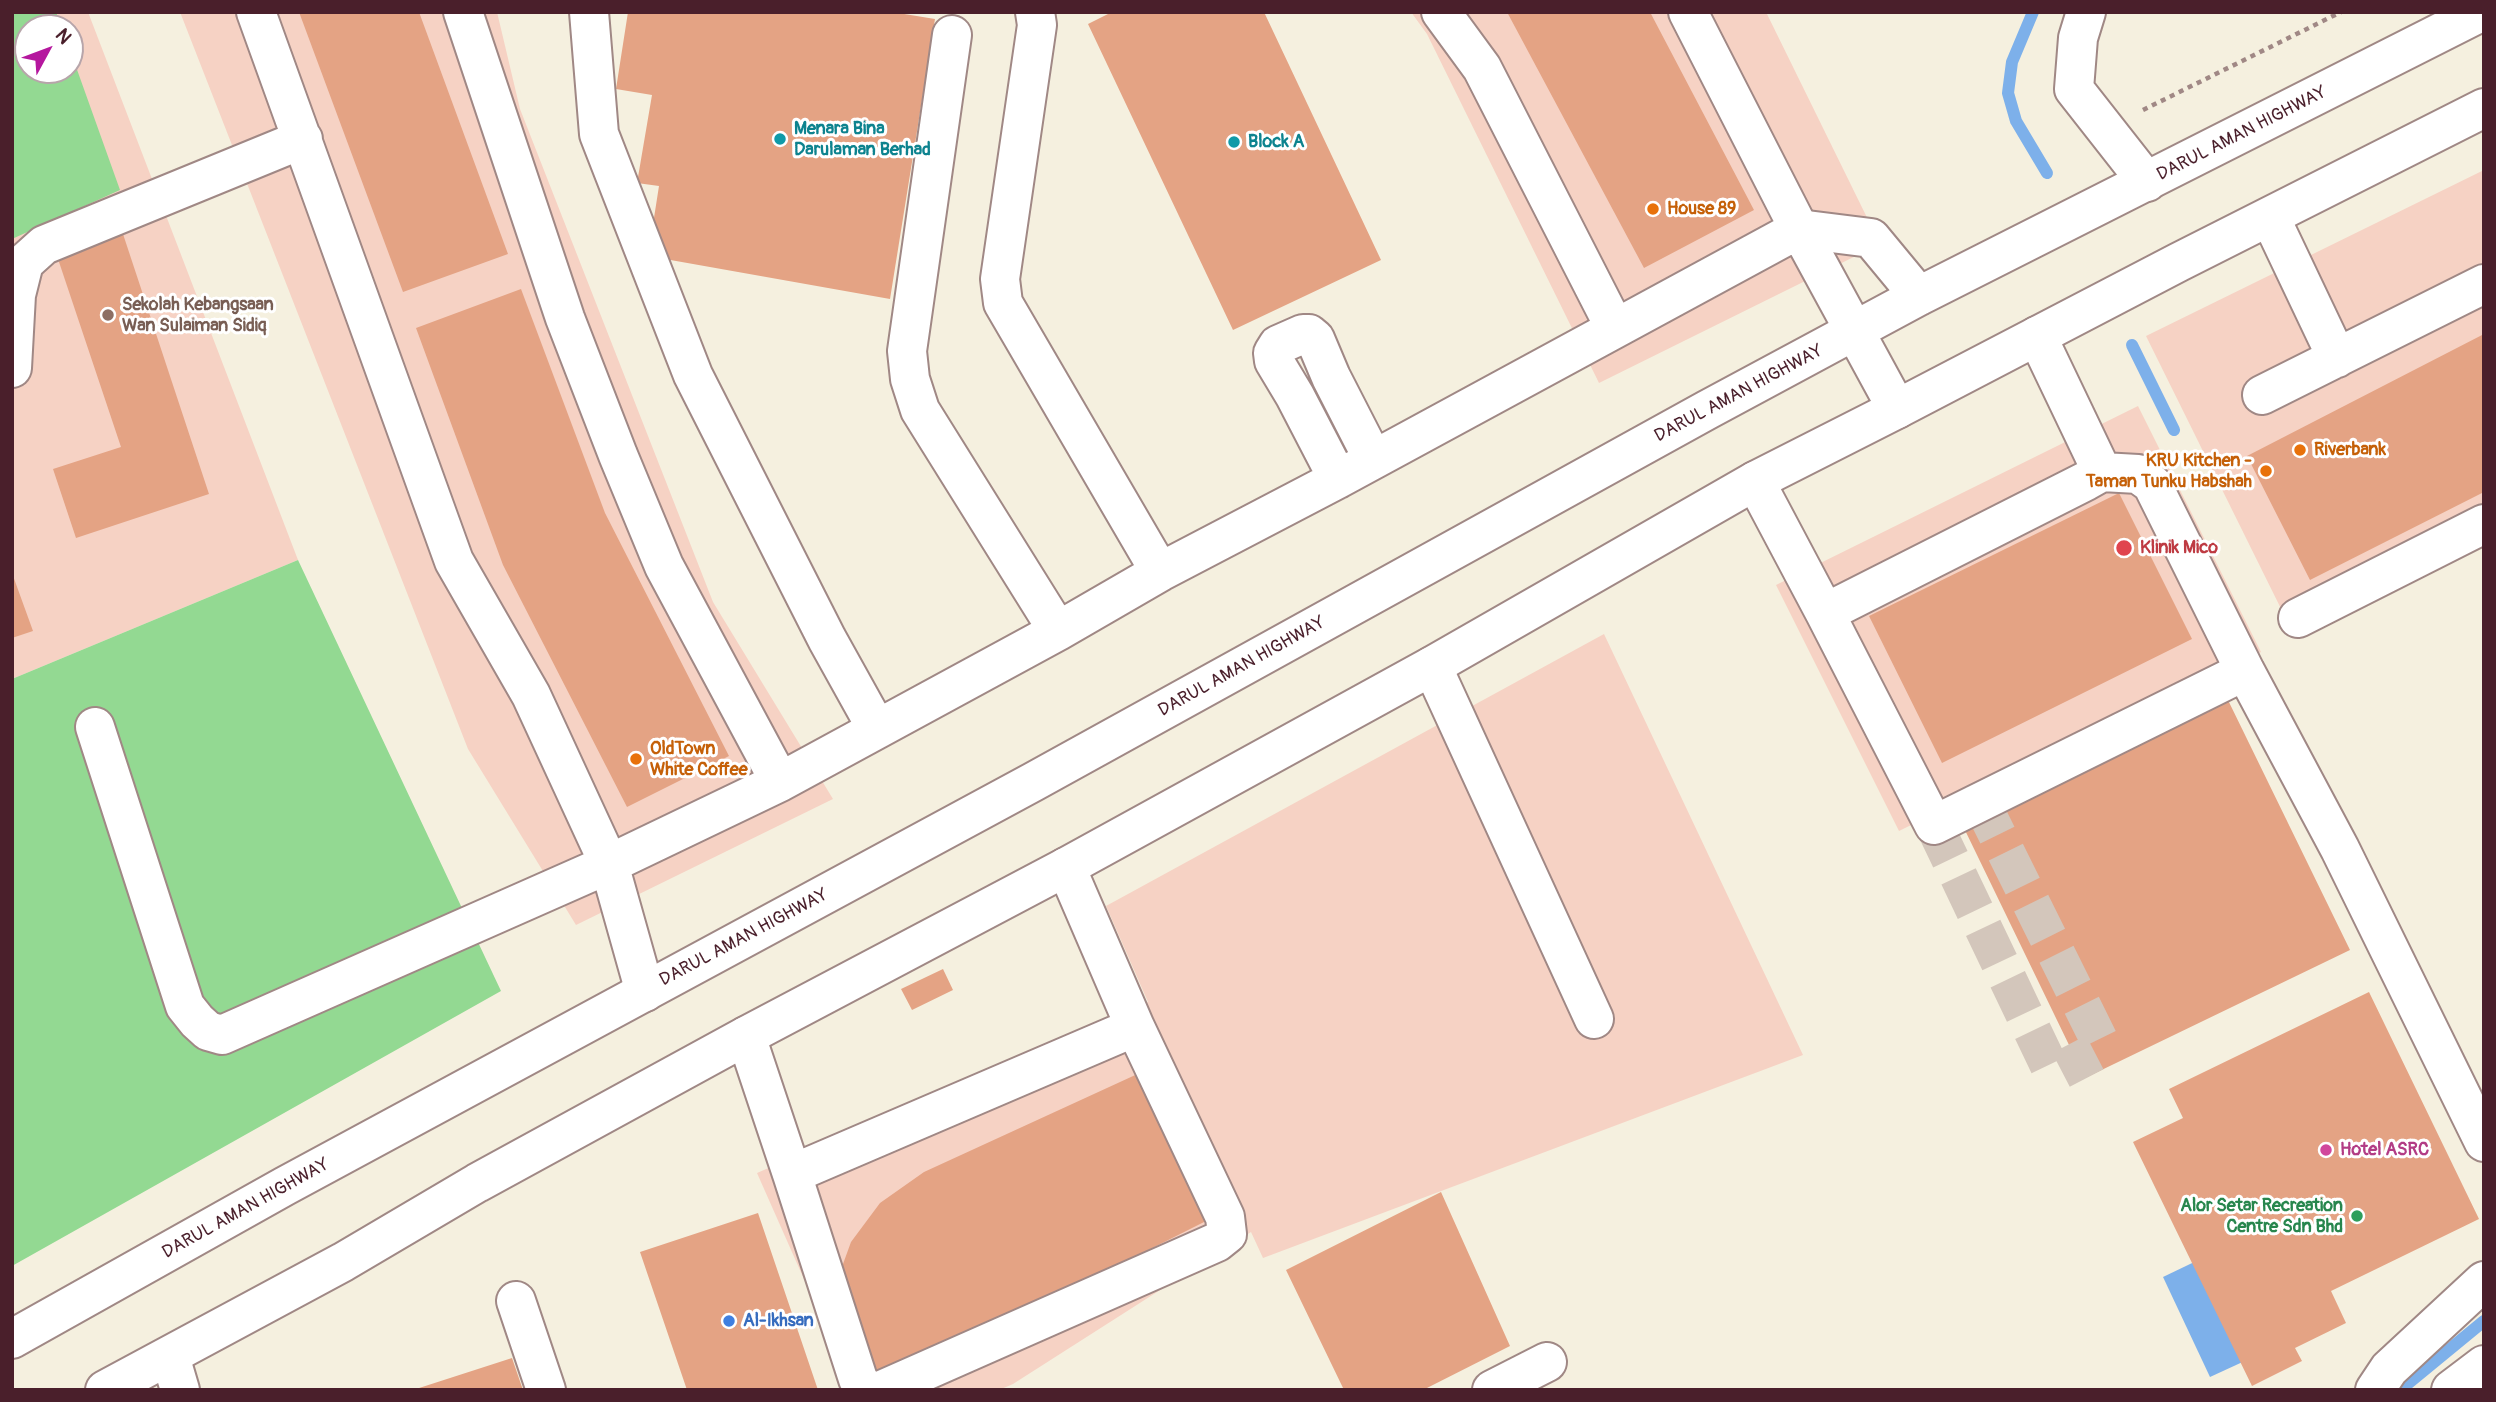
<!DOCTYPE html>
<style>
body{margin:0}
#map{position:relative;width:2496px;height:1402px;overflow:hidden;background:#f5f0df;font-family:Pangolin,sans-serif}
canvas{display:block}
.frame{position:absolute;inset:0;border:14px solid #4a1f2b;pointer-events:none}
.north{position:absolute;left:14px;top:14px;width:70px;height:70px;box-sizing:border-box;background:#fff;border:2px solid #b7a5aa;border-radius:50%;rotate:49deg;font-size:19px;font-weight:700;line-height:28px;text-align:center;color:#4a1f2b}
.north::after{content:'';display:block;margin:auto;width:24px;height:32px;background:#b5179e;clip-path:polygon(50% 0,100% 100%,50% 72%,0 100%)}
</style>
<div id="map">
<canvas width="2496" height="1402"></canvas>
<div class="frame"></div>
<div class="north">N</div>
</div>
<script>
const g = document.querySelector('canvas').getContext('2d');
g.lineJoin = 'round';
function paint(path, color) {
  g.fillStyle = color;
  g.fill(path, 'evenodd');
}
function toPath(rows) {
  const path = new Path2D();
  for (const r of rows) {
    path.moveTo(r[0], r[1]);
    for (let i = 2; i < r.length; i += 2) path.lineTo(r[i], r[i + 1]);
  }
  return path;
}
function trace(path, color, width, dash) {
  g.strokeStyle = color;
  g.lineWidth = width;
  g.lineCap = dash ? 'butt' : 'round';
  g.setLineDash(dash || []);
  g.stroke(path);
}
function write(font, color, halo, rows, align = 'center') {
  g.font = font + ' Pangolin,sans-serif';
  g.lineWidth = 6;
  g.setLineDash([]);
  g.textBaseline = 'middle';
  g.strokeStyle = halo;
  g.fillStyle = color;
  for (const [text, x, y, turn = 0] of rows) {
    g.save();
    g.translate(x, y);
    g.rotate((+turn || 0) * Math.PI / 180);
    g.textAlign = isNaN(turn) ? turn : align;
    if (halo) g.strokeText(text, 0, 0);
    g.fillText(text, 0, 0);
    g.restore();
  }
}
paint(toPath([
 [12,12,88,12,298,560,12,679],
 [28,28,70,28,70,70,28,70],
 [180,12,497,12,520,109,713,602,833,799,576,925,468,749],
 [1411,12,1766,12,1880,244,1599,383,1427,34],
 [2484,170,2484,544,2296,639,2146,336],
 [2138,406,2261,652,1899,831,1776,585],
 [1604,634,1803,1055,1263,1258,1251,1232,1013,1384,999,1390,853,1390,757,1173,1148,1002,1106,906]
]), '#f6d2c4');
paint(toPath([
 [12,12,56,12,62,28,28,28,28,70,70,70,70,50,120,190,12,239],
 [298,560,501,991,12,1266,12,679]
]), '#93d992');
paint(toPath([
 [2213,1253,2260,1354,2210,1377,2163,1277]
]), '#7db0ea');
trace(toPath([
 [2033,12,2012,62,2008,93,2016,121,2047,173],
 [2132,345,2174,430],
 [2400,1390,2484,1321]
]), '#7db0ea', 12);
paint(toPath([
 [299,12,419,12,508,254,403,292],
 [628,12,892,12,935,19,890,299,648,256,659,186,637,183,652,95,616,89],
 [1112,12,1264,12,1381,260,1233,330,1088,24],
 [1507,12,1650,12,1754,210,1644,268],
 [123,234,209,494,76,538,53,469,121,447,57,256],
 [521,289,605,513,729,756,627,807,503,565,416,328],
 [2484,334,2484,492,2310,580,2247,456],
 [2119,493,2192,639,1942,763,1869,616],
 [12,573,33,631,12,638],
 [2226,696,2350,950,2085,1078,1962,824],
 [943,969,953,990,912,1010,901,989],
 [2369,992,2479,1219,2331,1291,2346,1323,2295,1348,2302,1361,2252,1386,2133,1142,2183,1118,2169,1089],
 [1144,1071,1212,1218,872,1389,835,1286,851,1242,880,1203,924,1172],
 [1441,1192,1510,1346,1423,1390,1344,1390,1286,1270],
 [758,1213,818,1390,687,1390,640,1252],
 [512,1358,523,1390,416,1390,416,1389]
]), '#e4a384');
trace(toPath([
 [1934,825,2053,1074,2103,1048,1981,802]
]), '#d3c6bb', 38, [38, 19]);
const minor = toPath([
 [256,12,454,561,531,695,609,864,645,992],
 [463,12,565,318,618,455,664,566,780,782],
 [589,12,599,134,693,375,827,639,877,729],
 [1035,12,1037,25,1000,279,1003,303,1160,572],
 [1441,12,1482,68,1615,328],
 [1688,12,1799,229,1897,409],
 [2086,12,2078,38,2074,89,2147,182],
 [952,35,907,351,910,379,920,410,1058,631],
 [2270,217,2337,358],
 [12,368,16,295,24,263,44,245,303,139],
 [2262,395,2484,284],
 [2102,472,2138,474,2152,484,2245,671,2340,849,2484,1142],
 [1338,479,1295,396,1274,361,1273,353,1278,345,1303,334,1309,334,1315,339,1331,377,1373,459],
 [1755,481,1825,613,2086,481,2102,472,2037,336],
 [1825,613,1934,825,2245,671],
 [2298,618,2484,524],
 [1432,666,1594,1019],
 [95,727,185,1006,197,1021,208,1031,222,1035,609,864,780,782,1058,631,1160,572,1338,479,1799,229],
 [746,1036,792,1174,1135,1027,1066,867],
 [792,1174,858,1379,865,1390],
 [516,1301,546,1390],
 [170,1356,180,1390],
 [882,1390,1217,1242,1227,1234,1225,1217,1135,1027],
 [1492,1390,1547,1362],
 [2375,1390,2389,1369,2484,1281],
 [2451,1390,2484,1365]
]);
const major = toPath([
 [1799,229,1871,238,1919,296],
 [12,1339,285,1186,1033,782,1707,410,1919,296,2481,12],
 [105,1390,343,1262,477,1183,746,1036,1066,867,1432,666,1755,481,1897,409,2179,262,2484,108]
]);
trace(minor, '#a08885', 42);
trace(major, '#a08885', 42);
trace(toPath([
 [2143,110,2341,12]
]), '#a08885', 4.5, [5, 5]);
trace(minor, '#fff', 38);
trace(major, '#fff', 38);
for (const [x, y, r, color] of [
 [780,139,7,"#0f9aa8"],
 [1234,142,7,"#0f9aa8"],
 [1653,209,7,"#e8710a"],
 [108,315,7,"#8d6e63"],
 [2300,450,7,"#e8710a"],
 [2266,471,7,"#e8710a"],
 [2124,548,9,"#e0444e"],
 [636,759,7,"#e8710a"],
 [2326,1150,7,"#d1479c"],
 [2357,1216,7,"#2e9e5b"],
 [729,1321,7,"#3f7fe0"]
]) {
  const dot = new Path2D();
  dot.arc(x, y, r, 0, 2 * Math.PI);
  g.fillStyle = color;
  g.fill(dot);
  trace(dot, '#fff', 2.5);
}
write('bold 18px', '#0d838f', '#fff', [
 ["Menara Bina",794,129],
 ["Darulaman Berhad",794,150],
 ["Block A",1248,142]
], 'left');
write('18px', '#4a1f2b', '#fff', [
 ["DARUL AMAN HIGHWAY",2242,134,-27],
 ["DARUL AMAN HIGHWAY",1739,394,-28],
 ["DARUL AMAN HIGHWAY",1242,667,-29],
 ["DARUL AMAN HIGHWAY",744,938,-28],
 ["DARUL AMAN HIGHWAY",246,1209,-29]
]);
write('bold 18px', '#c56008', '#fff', [
 ["House 89",1667,209],
 ["Riverbank",2314,450],
 ["KRU Kitchen -",2252,461,"right"],
 ["Taman Tunku Habshah",2252,482,"right"],
 ["OldTown",650,749],
 ["White Coffee",650,770]
], 'left');
write('bold 18px', '#785e54', '#fff', [
 ["Sekolah Kebangsaan",122,305],
 ["Wan Sulaiman Sidiq",122,326]
], 'left');
write('bold 18px', '#be3a42', '#fff', [
 ["Klinik Mico",2140,548]
], 'left');
write('bold 18px', '#b23c85', '#fff', [
 ["Hotel ASRC",2340,1150]
], 'left');
write('bold 18px', '#27864d', '#fff', [
 ["Alor Setar Recreation",2343,1206],
 ["Centre Sdn Bhd",2343,1227]
], 'right');
write('bold 18px', '#366cbe', '#fff', [
 ["Al-Ikhsan",743,1321]
], 'left');
</script>
